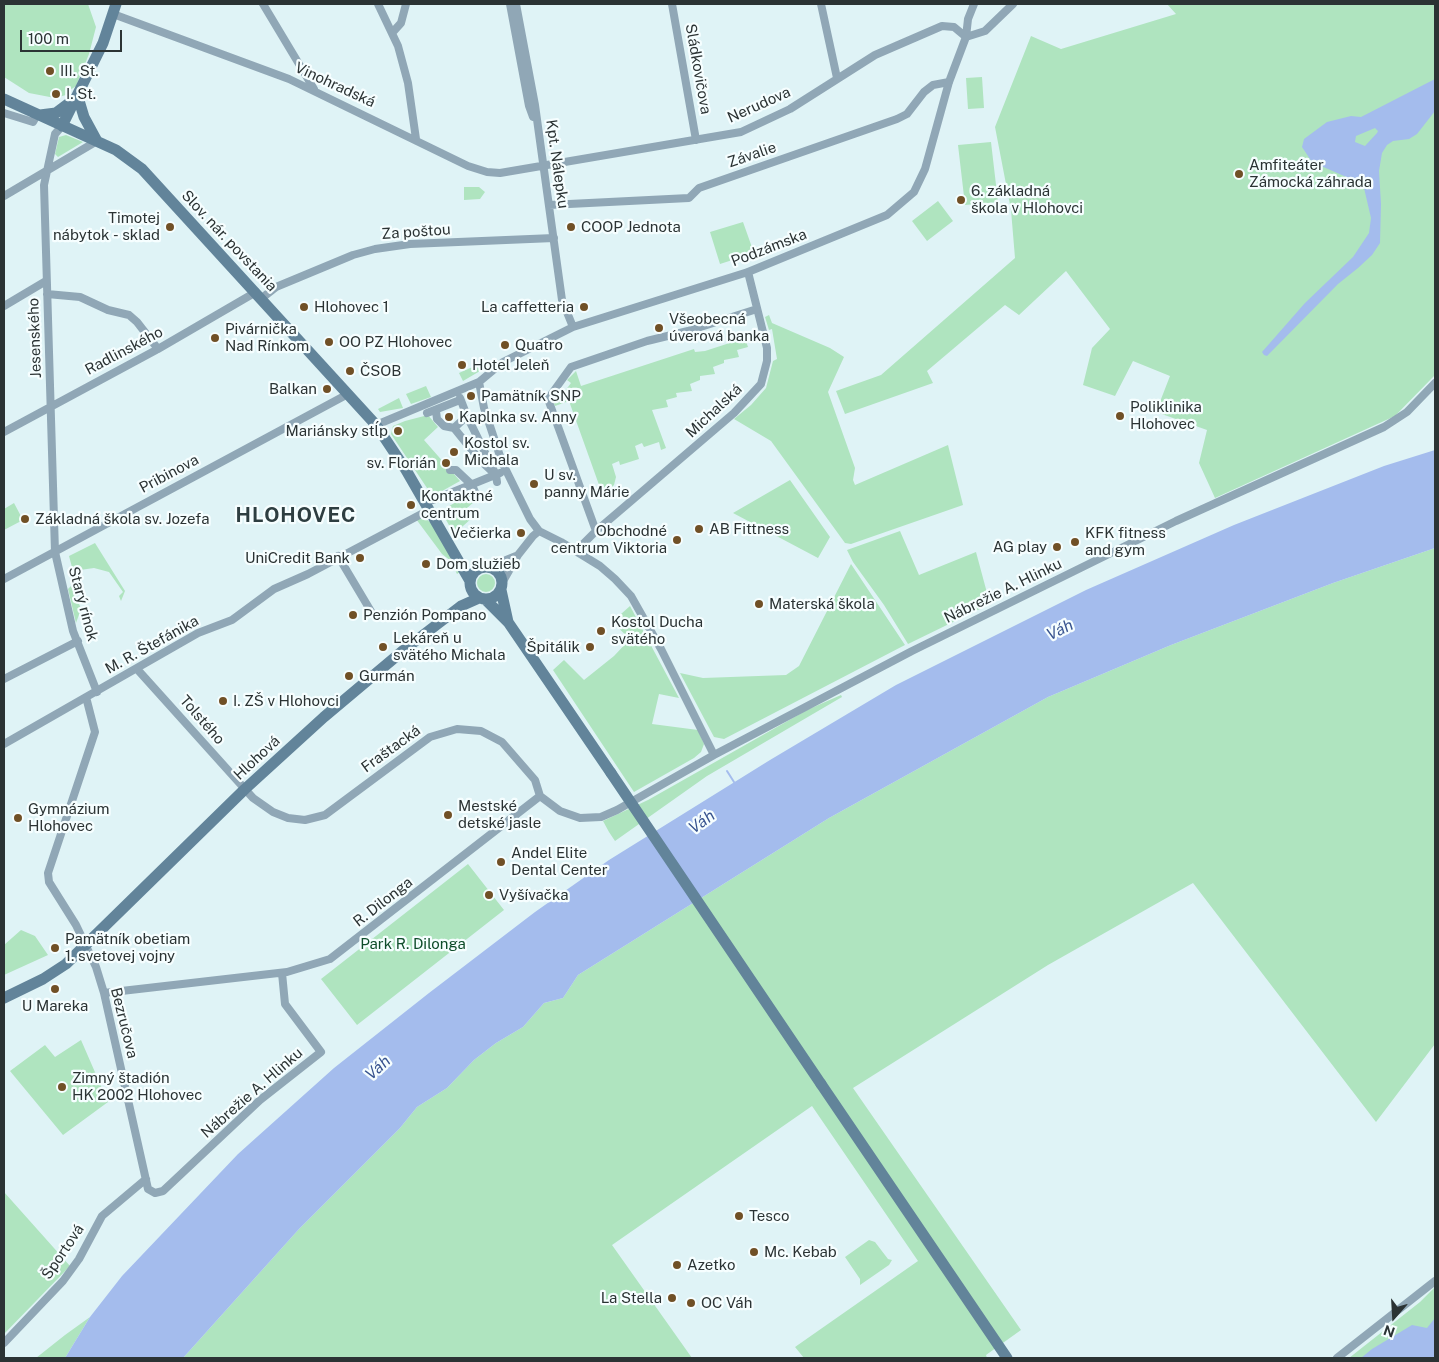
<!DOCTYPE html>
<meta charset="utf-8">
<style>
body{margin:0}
#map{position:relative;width:1439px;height:1362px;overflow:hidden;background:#dff3f6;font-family:"Public Sans",sans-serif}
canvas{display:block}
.frame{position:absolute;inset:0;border:5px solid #2b3334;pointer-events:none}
.north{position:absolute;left:1369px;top:1292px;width:50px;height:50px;-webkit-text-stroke:4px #f6feff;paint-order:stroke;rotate:199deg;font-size:14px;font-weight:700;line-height:20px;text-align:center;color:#2b3334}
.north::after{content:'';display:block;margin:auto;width:18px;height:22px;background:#2b3334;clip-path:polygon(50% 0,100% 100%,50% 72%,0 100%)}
.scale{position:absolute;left:20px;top:30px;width:102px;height:22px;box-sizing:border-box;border:2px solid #2b3334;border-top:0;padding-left:6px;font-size:15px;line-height:18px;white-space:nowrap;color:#2b3334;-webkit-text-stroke:4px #f6feff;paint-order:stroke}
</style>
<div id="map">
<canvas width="1439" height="1362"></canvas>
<div class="frame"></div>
<div class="north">N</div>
<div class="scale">100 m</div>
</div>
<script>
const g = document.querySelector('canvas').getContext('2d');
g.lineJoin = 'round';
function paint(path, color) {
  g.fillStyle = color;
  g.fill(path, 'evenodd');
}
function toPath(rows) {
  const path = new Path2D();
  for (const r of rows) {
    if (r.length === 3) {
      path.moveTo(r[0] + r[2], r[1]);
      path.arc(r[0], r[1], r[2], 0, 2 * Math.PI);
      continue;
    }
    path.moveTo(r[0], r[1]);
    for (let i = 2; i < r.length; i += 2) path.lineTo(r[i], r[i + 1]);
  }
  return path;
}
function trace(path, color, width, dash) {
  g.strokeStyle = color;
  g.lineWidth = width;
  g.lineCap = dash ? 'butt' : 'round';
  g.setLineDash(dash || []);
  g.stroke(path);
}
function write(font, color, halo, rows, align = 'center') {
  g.font = font + ' "Public Sans",sans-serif';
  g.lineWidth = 4.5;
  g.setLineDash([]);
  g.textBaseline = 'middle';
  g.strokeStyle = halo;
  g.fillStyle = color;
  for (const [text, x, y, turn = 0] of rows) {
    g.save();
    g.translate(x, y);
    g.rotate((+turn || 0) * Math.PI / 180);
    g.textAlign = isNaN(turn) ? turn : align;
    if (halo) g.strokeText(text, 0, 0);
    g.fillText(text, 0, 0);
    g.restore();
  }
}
paint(toPath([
 [4,4,88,4,96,27,89,54,76,86,66,93,66,95,55,98,29,93,4,77],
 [1167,4,1435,4,1435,375,1395,416,1215,498,1199,463,1207,430,1156,412,1170,376,1133,361,1115,396,1083,385,1092,348,1110,329,1066,271,1019,315,1005,305,927,371,933,383,845,414,836,391,881,375,1015,258,1011,210,995,127,1031,36,1061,49,1176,14],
 [982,77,984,108,968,109,966,78],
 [66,135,83,142,58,157,55,154,59,137],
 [991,142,998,202,965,205,958,145],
 [464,187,479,187,485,192,480,199,464,200],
 [938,201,953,221,927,241,912,221],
 [743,222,754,253,720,264,710,232],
 [769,315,772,323,830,348,844,357,828,392,855,468,853,480,855,485,948,445,963,505,851,544,845,543,771,441,734,419,751,405,766,388,773,361,777,359,772,329,769,330,765,317],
 [745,338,748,347,737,350,739,357,724,360,724,363,713,367,715,374,700,376,700,380,690,384,692,391,676,393,677,397,666,400,668,407,652,410,666,448,661,450,659,442,644,447,642,443,635,446,639,459,620,465,619,461,612,464,616,477,614,485,603,496,569,401,555,406,552,399,554,396,559,399,571,383,567,380,576,371,581,386,694,349,695,352,705,351],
 [477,365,480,371,463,381,459,373],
 [426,386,431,397,411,404,406,394],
 [399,398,403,408,380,412,378,409],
 [428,415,438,427,424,440,460,481,435,495,431,494,391,434,393,426,405,421],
 [790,480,830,537,818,558,733,513],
 [471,493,475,501,466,509,472,518,454,534,441,511],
 [14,503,23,520,4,530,4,509],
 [423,517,430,522,461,571,457,574,451,561,442,554,416,519],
 [900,531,919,575,976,552,990,604,908,644,884,605,853,562,847,550],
 [95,543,125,591,121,601,119,596,123,592,109,572,94,568,73,571,69,556],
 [1435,548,1435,1044,1376,1122,1193,883,1048,965,853,1088,1021,1330,986,1355,987,1358,804,1358,795,1347,918,1261,812,1106,612,1245,692,1358,183,1358,299,1229,400,1128,417,1107,447,1088,474,1060,496,1043,523,1027,544,1003,563,998,578,975,829,818,1048,697,1171,645,1333,583],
 [851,564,905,645,724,739,714,737,680,673,703,678,786,675,799,666],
 [486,583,9],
 [72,585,81,609,76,623,68,589],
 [630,606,679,698,659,694,652,724,698,730,704,744,701,752,694,758,634,792,553,670,564,660,584,680,614,656,630,639,612,622],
 [841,695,842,697,707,776,615,841,609,832,603,821,648,800,807,710],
 [468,864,504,910,357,1025,321,979],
 [21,930,35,936,48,955,4,975,4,945],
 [81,1040,108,1102,63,1135,10,1071,45,1045,55,1057],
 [4,1192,70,1266,4,1334],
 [869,1240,875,1242,888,1259,892,1260,889,1265,860,1285,860,1279,845,1257],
 [1435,1287,1435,1358,1349,1358,1420,1302],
 [90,1317,65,1358,36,1358,65,1335]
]), '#afe4bf');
paint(toPath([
 [1435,79,1435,111,1417,134,1409,139,1393,141,1387,145,1382,153,1379,171,1381,204,1380,243,1372,255,1358,268,1338,284,1267,356,1264,355,1262,352,1305,303,1353,257,1369,233,1371,218,1364,188,1351,179,1312,162,1302,147,1304,139,1327,122,1351,116,1361,117],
 [1375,128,1378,131,1377,133,1365,146,1355,142,1356,136],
 [1435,450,1435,548,1333,583,1171,645,1048,697,829,818,578,975,563,998,544,1003,523,1027,496,1043,474,1060,447,1088,417,1107,400,1128,299,1229,183,1358,65,1358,90,1317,122,1276,238,1154,334,1068,429,993,535,912,609,860,770,760,896,685,1086,590,1234,525,1384,466],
 [1435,1318,1435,1358,1361,1358,1372,1349,1412,1325,1427,1328]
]), '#a4bced');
trace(toPath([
 [727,771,734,782]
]), '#a4bced', 2);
trace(toPath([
 [263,4,314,89],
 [378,4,398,46,408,83,416,139],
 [510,4,529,106,533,117],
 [516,4,535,105,562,300,573,327],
 [672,4,696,140],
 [821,4,837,78],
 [113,14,289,79,468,166,487,172,500,173,741,132,790,109,875,55,942,26,954,27,966,37],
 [392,33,401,23,406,4],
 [966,37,985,31,1013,4],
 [4,113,33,122,37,115],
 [62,126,55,134,44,185,55,552,73,631,97,692],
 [4,196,97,141],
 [549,205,689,198,699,188,897,119,907,114,924,92,933,85,949,82],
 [47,294,80,297,108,310,129,315,137,322,158,349],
 [262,298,276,287,353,255,375,249,410,244,554,238],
 [4,306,46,281],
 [479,382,484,408,502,462,530,519,539,531,561,542,600,566,615,579,631,596,661,649,714,755],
 [436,411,437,419,444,426,454,428,480,460,496,475],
 [427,413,460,400],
 [467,416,496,475,497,482],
 [376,425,479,382,503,362,573,327,748,272,887,215,914,192,925,169,949,82,966,37,968,19,974,4],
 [454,428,467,416,460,398],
 [4,432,158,349,256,292],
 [450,470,456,470,472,485,475,492],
 [433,500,500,473],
 [596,531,548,399,571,367,647,341,688,331,757,309],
 [576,551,596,531,734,413,761,384,767,361,767,348,748,272],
 [338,556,372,613],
 [489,567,516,556],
 [4,579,348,394],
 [502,583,518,555,533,536,539,531],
 [137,669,253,798,273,812,288,818,305,820,325,815,430,737,457,729,481,731,502,742,535,780,540,796],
 [4,679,78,641],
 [86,697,95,732,48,873,49,882,76,925,96,967,104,993,148,1189,155,1193,163,1191,260,1100,321,1052,285,1004,282,973],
 [4,744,198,633,232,620,274,589,308,574,429,510],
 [104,993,287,972,330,959,540,796,560,811,580,818,601,817,617,810,714,755,912,651,1176,521,1384,427,1407,412,1435,383],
 [4,1343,63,1281,79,1259,102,1216,146,1179],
 [1337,1358,1435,1281]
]), '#90a7b6', 8);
trace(toPath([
 [78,97,84,117,97,141],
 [4,99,116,150,142,169,376,425,406,470,470,581],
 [40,115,56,113,76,98],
 [62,126,103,43,116,4],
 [486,583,16],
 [501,590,508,622],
 [485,599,508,622,611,773],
 [4,998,43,979,66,964,245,789,324,717,405,649,461,606,479,598],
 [821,1084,1007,1358]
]), '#62849a', 11);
trace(toPath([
 [611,773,821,1084]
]), '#62849a', 11);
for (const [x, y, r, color] of [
 [50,71,5,"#705026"],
 [56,94,5,"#705026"],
 [1239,174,5,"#705026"],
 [961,200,5,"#705026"],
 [170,227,5,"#705026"],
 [571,227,5,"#705026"],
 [304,307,5,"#705026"],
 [584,307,5,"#705026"],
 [659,328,5,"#705026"],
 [215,338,5,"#705026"],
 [329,342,5,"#705026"],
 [505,345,5,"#705026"],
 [462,365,5,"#705026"],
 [350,371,5,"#705026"],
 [327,389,5,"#705026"],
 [471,396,5,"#705026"],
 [1120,416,5,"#705026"],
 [449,417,5,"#705026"],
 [398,431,5,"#705026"],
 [454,452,5,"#705026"],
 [446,463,5,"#705026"],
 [534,484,5,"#705026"],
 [411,505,5,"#705026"],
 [25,519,5,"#705026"],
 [699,529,5,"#705026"],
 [521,533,5,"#705026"],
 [677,540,5,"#705026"],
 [1075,542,5,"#705026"],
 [1057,547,5,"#705026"],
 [360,558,5,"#705026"],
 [426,564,5,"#705026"],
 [759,604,5,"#705026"],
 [353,615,5,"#705026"],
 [601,631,5,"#705026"],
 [383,647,5,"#705026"],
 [590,647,5,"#705026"],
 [349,676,5,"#705026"],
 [223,701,5,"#705026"],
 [448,815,5,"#705026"],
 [18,818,5,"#705026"],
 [501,862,5,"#705026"],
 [489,895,5,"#705026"],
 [55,948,5,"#705026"],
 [55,989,5,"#705026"],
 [62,1087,5,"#705026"],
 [739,1216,5,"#705026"],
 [754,1252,5,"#705026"],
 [677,1265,5,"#705026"],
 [672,1298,5,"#705026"],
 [691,1303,5,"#705026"]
]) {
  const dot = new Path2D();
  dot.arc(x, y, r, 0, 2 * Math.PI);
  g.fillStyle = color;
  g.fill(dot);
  trace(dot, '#f6feff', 2);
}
write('15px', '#2b3334', '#f6feff', [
 ["Sládkovičova",698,69,80],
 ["Vinohradská",335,85,25],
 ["Nerudova",759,105,-24],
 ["Závalie",752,155,-19],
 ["Kpt. Nálepku",557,164,82],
 ["Za poštou",416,232,-4],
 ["Slov. nár. povstania",229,241,47],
 ["Podzámska",769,248,-21],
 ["Jesenského",35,338,-92],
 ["Radlinského",124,351,-28],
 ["Michalská",714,411,-43],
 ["Pribinova",169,474,-28],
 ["Nábrežie A. Hlinku",1003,591,-26],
 ["Starý rínok",83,604,75],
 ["M. R. Štefánika",152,645,-29],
 ["Tolstého",202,720,49],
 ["Fraštacká",391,749,-36],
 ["Hlohová",257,758,-43],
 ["R. Dilonga",383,902,-38],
 ["Bezručova",124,1023,76],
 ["Nábrežie A. Hlinku",252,1093,-41],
 ["Športová",63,1252,-56]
]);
write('15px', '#2b3334', '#f6feff', [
 ["III. St.",60,71],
 ["I. St.",66,94],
 ["Amfiteáter",1249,165],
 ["Zámocká záhrada",1249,182],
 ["6. základná",971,191],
 ["škola v Hlohovci",971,208],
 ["Timotej",160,218,"right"],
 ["nábytok - sklad",160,235,"right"],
 ["COOP Jednota",581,227],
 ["Hlohovec 1",314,307],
 ["La caffetteria",574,307,"right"],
 ["Všeobecná",669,319],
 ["úverová banka",669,336],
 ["Pivárnička",225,329],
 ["Nad Rínkom",225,346],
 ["OO PZ Hlohovec",339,342],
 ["Quatro",515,345],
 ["Hotel Jeleň",472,365],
 ["ČSOB",360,371],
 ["Balkan",317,389,"right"],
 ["Pamätník SNP",481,396],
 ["Poliklinika",1130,407],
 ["Hlohovec",1130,424],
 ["Kaplnka sv. Anny",459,417],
 ["Mariánsky stĺp",388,431,"right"],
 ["Kostol sv.",464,443],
 ["Michala",464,460],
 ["sv. Florián",436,463,"right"],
 ["U sv.",544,475],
 ["panny Márie",544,492],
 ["Kontaktné",421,496],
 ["centrum",421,513],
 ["Základná škola sv. Jozefa",35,519],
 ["AB Fittness",709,529],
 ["Obchodné",667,531,"right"],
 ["centrum Viktoria",667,548,"right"],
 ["Večierka",511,533,"right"],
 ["KFK fitness",1085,533],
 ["and gym",1085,550],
 ["AG play",1047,547,"right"],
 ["UniCredit Bank",350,558,"right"],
 ["Dom služieb",436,564],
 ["Materská škola",769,604],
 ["Penzión Pompano",363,615],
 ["Kostol Ducha",611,622],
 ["svätého",611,639],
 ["Lekáreň u",393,638],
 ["svätého Michala",393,655],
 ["Špitálik",580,647,"right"],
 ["Gurmán",359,676],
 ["I. ZŠ v Hlohovci",233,701],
 ["Mestské",458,806],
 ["detské jasle",458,823],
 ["Gymnázium",28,809],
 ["Hlohovec",28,826],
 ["Andel Elite",511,853],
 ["Dental Center",511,870],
 ["Vyšívačka",499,895],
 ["Pamätník obetiam",65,939],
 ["1. svetovej vojny",65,956],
 ["U Mareka",55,1006,"center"],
 ["Zimný štadión",72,1078],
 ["HK 2002 Hlohovec",72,1095],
 ["Tesco",749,1216],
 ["Mc. Kebab",764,1252],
 ["Azetko",687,1265],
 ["La Stella",662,1298,"right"],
 ["OC Váh",701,1303]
], 'left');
write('15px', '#0e4c2a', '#f6feff', [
 ["Park R. Dilonga",413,944]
]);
write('italic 16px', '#37538f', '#f6feff', [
 ["Váh",1060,630,-26],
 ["Váh",702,822,-36],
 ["Váh",378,1068,-42]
]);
g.letterSpacing = '1px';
write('bold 20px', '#2e3e41', '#f6feff', [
 ["HLOHOVEC",296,516]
]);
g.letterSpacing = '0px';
</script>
